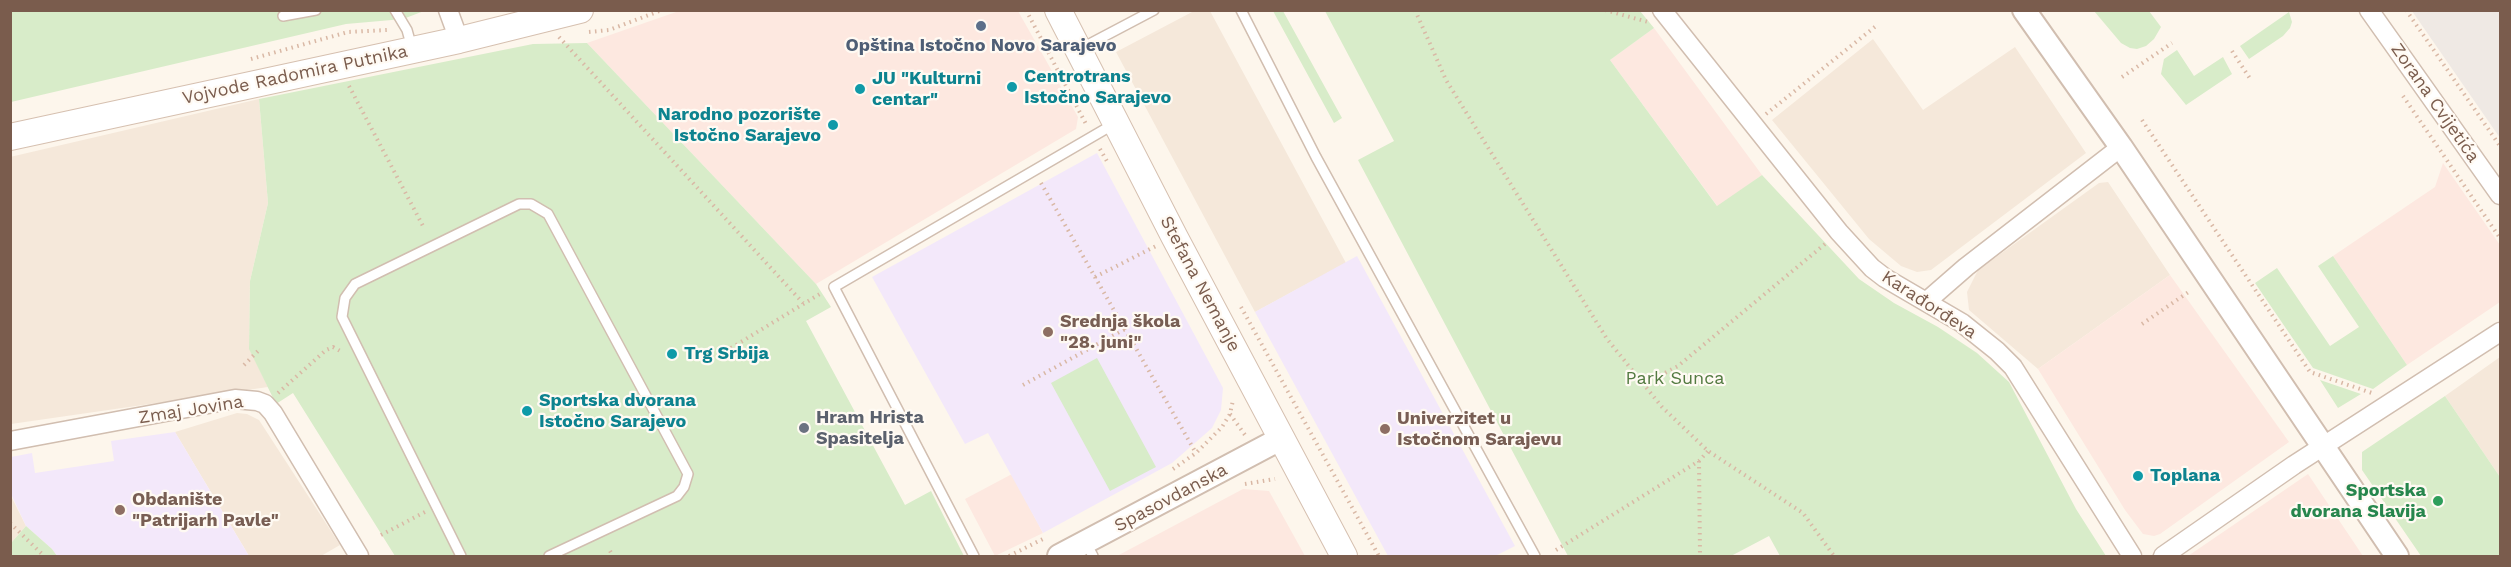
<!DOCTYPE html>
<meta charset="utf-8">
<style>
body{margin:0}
#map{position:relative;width:2511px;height:567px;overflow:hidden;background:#fdf6ec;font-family:"Work Sans",sans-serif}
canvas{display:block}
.frame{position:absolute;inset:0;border:12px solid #7a5c4d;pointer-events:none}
</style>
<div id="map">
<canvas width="2511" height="567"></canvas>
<div class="frame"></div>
</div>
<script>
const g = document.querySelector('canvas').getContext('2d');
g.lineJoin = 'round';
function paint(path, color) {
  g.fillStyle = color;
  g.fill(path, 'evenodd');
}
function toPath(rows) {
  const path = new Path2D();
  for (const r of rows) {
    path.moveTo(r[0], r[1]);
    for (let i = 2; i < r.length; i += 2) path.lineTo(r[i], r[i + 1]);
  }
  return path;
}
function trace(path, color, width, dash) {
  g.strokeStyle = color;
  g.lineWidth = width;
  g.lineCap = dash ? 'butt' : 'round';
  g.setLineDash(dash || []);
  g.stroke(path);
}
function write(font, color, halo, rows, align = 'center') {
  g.font = font + ' "Work Sans",sans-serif';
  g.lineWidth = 4.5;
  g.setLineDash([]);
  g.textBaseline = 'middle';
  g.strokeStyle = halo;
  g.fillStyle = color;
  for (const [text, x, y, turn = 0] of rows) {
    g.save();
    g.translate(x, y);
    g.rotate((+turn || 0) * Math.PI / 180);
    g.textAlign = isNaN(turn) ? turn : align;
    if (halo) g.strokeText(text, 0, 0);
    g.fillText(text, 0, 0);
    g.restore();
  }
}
paint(toPath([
 [1194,11,1210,11,1346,263,1255,312,1116,52],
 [1873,39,1923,110,2015,47,2086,153,1931,270,1917,272,1901,266,1869,239,1772,120],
 [259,99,268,203,250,281,249,348,268,387,11,424,10,157],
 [2108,182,2170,275,2038,369,1969,310,1967,292,1978,270,2099,183],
 [2500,357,2500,477,2445,396],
 [237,413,247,414,259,420,340,545,321,556,249,556,175,432],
 [10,494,26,526,11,543,10,543]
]), '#f5e8da');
paint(toPath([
 [679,11,1018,11,1078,117,1076,129,816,284,587,43],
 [1654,28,1762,175,1718,207,1610,60],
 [2443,163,2500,245,2500,302,2407,365,2333,256,2435,187],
 [2170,275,2289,442,2160,534,2154,536,2143,534,2125,510,2038,369],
 [1012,474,1043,533,995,556,965,499],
 [2308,474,2363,556,2188,556],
 [1243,489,1269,491,1305,556,1117,556]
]), '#fde8e0');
paint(toPath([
 [2412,11,2500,11,2500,138]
]), '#efe9e4');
paint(toPath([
 [1097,153,1223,388,1221,410,1212,428,1172,463,1043,533,988,433,965,444,872,277],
 [1357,256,1515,546,1495,556,1388,556,1255,312],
 [175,432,249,556,57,556,52,549,26,526,11,494,11,457,32,453,35,473,114,461,111,441]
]), '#f3e8fa');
paint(toPath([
 [10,11,424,11,403,19,346,24,11,102],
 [1273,11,1283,11,1342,118,1334,123],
 [1325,11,1640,11,1654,28,1610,60,1717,206,1762,175,1859,279,1894,303,1938,327,1977,353,2009,382,2076,509,2106,556,1780,556,1769,536,1731,556,1568,556,1358,160,1394,141],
 [2094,11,2149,11,2161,27,2154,39,2146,46,2137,49,2130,48,2121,43],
 [2289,12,2292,22,2290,28,2283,36,2249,59,2240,46],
 [587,43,816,284,831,307,806,321,905,505,931,491,964,556,395,556,293,393,276,404,249,349,250,281,268,203,259,99,533,44],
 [2177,50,2194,76,2223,57,2232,74,2186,105,2161,74,2164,59],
 [2333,256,2407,365,2373,389,2313,368,2255,283,2277,268,2330,346,2359,327,2318,266],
 [1097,358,1156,467,1110,491,1051,383],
 [2320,380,2361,394,2338,408],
 [2445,396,2500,477,2500,556,2421,556,2362,470,2362,452],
 [26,526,52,549,57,556,11,556,11,543]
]), '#d8ecc9');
const service = toPath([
 [395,10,407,30,412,48],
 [1241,10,1316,157,1535,556],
 [283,16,316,10],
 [1080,49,1154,10],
 [1086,543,1093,556],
 [461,556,342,317,345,298,355,284,519,204,531,204,548,214,688,474,684,487,677,496,549,556],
 [974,556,834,287,1114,124]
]);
const minor = toPath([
 [448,10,459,40],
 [1662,10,1839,232,1872,268,1885,278,1962,323,1997,351,2013,367,2132,556],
 [2369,10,2500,195],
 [1927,301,1966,267,2121,147],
 [10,441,235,399,257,401,265,404,273,413,359,556],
 [2163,556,2294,465,2500,332]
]);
const tertiary = toPath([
 [2024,10,2121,147,2397,556],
 [1059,556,1282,438]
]);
const secondary = toPath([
 [1058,10,1174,236,1344,556],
 [10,137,459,40,580,10]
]);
trace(service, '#d1beb0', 12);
trace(minor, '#d1beb0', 21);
trace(tertiary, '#d1beb0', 26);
trace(secondary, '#d6c0b0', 28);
trace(toPath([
 [1026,10,1086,124],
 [1415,10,1446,80,1607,339,1662,407,1708,451,1803,513,1834,556],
 [1605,10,1648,22],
 [2406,10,2500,146],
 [589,32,609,30,662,10],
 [559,37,803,303],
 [2232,51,2251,80],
 [251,59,348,32,387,30],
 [2122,77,2172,43],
 [349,86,423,226],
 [2403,96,2500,238],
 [1766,114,1876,26],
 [2142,120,2310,372,2372,393],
 [1100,149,1108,163],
 [1041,183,1196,453],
 [1095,277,1156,246],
 [1241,307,1379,556],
 [2142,324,2190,291],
 [731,348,823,292],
 [244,365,260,349],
 [1644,384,1678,366,1825,244],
 [1023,385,1125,329],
 [278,393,326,350,333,347,342,352],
 [1230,414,1245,435],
 [1699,461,1700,556],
 [1173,469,1196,453,1222,427,1230,414,1233,400],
 [1245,484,1275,479],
 [10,523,44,556],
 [381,535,425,512],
 [1556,550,1699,461,1708,451],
 [610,551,613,556],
 [1009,556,1045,538]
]), '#d9b8a5', 4, [1.5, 4.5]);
trace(service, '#fff', 9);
trace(minor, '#fff', 18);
trace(tertiary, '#fff', 22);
trace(secondary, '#fff', 26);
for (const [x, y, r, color] of [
 [981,26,6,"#5c6f8a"],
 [1012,87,6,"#0f9aa8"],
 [860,89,6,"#0f9aa8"],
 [833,125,6,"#0f9aa8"],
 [1048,332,6,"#8d6e63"],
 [672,354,6,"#0f9aa8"],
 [527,411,6,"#0f9aa8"],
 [804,428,6,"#6b7280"],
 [1385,429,6,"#8d6e63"],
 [2138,476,6,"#0f9aa8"],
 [2438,501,6,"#2e9e5b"],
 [120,510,6,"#8d6e63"]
]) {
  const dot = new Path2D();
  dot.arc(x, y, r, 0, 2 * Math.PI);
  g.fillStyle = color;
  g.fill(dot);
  trace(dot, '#fffaf3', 2);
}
write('bold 18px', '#4e5e75', '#fffaf3', [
 ["Opština Istočno Novo Sarajevo",981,46]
]);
write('18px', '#7a5c4d', '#fffaf3', [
 ["Vojvode Radomira Putnika",295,75,-12],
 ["Zorana Cvijetića",2435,103,55],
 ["Stefana Nemanje",1200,284,62],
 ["Karađorđeva",1929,305,33],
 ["Zmaj Jovina",191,410,-9],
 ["Spasovdanska",1171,498,-28]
]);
write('bold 18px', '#0d838f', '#fffaf3', [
 ["Centrotrans",1024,77],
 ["Istočno Sarajevo",1024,98],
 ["JU \"Kulturni",872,79],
 ["centar\"",872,100],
 ["Narodno pozorište",821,115,"right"],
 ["Istočno Sarajevo",821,136,"right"],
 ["Trg Srbija",684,354],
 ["Sportska dvorana",539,401],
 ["Istočno Sarajevo",539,422],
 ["Toplana",2150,476]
], 'left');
write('bold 18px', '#785e54', '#fffaf3', [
 ["Srednja škola",1060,322],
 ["\"28. juni\"",1060,343],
 ["Univerzitet u",1397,419],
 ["Istočnom Sarajevu",1397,440],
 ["Obdanište",132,500],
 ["\"Patrijarh Pavle\"",132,521]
], 'left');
write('18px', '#537a41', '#fffaf3', [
 ["Park Sunca",1675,379]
]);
write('bold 18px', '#5b616d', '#fffaf3', [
 ["Hram Hrista",816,418],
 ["Spasitelja",816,439]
], 'left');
write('bold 18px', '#27864d', '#fffaf3', [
 ["Sportska",2426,491],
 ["dvorana Slavija",2426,512]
], 'right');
</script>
